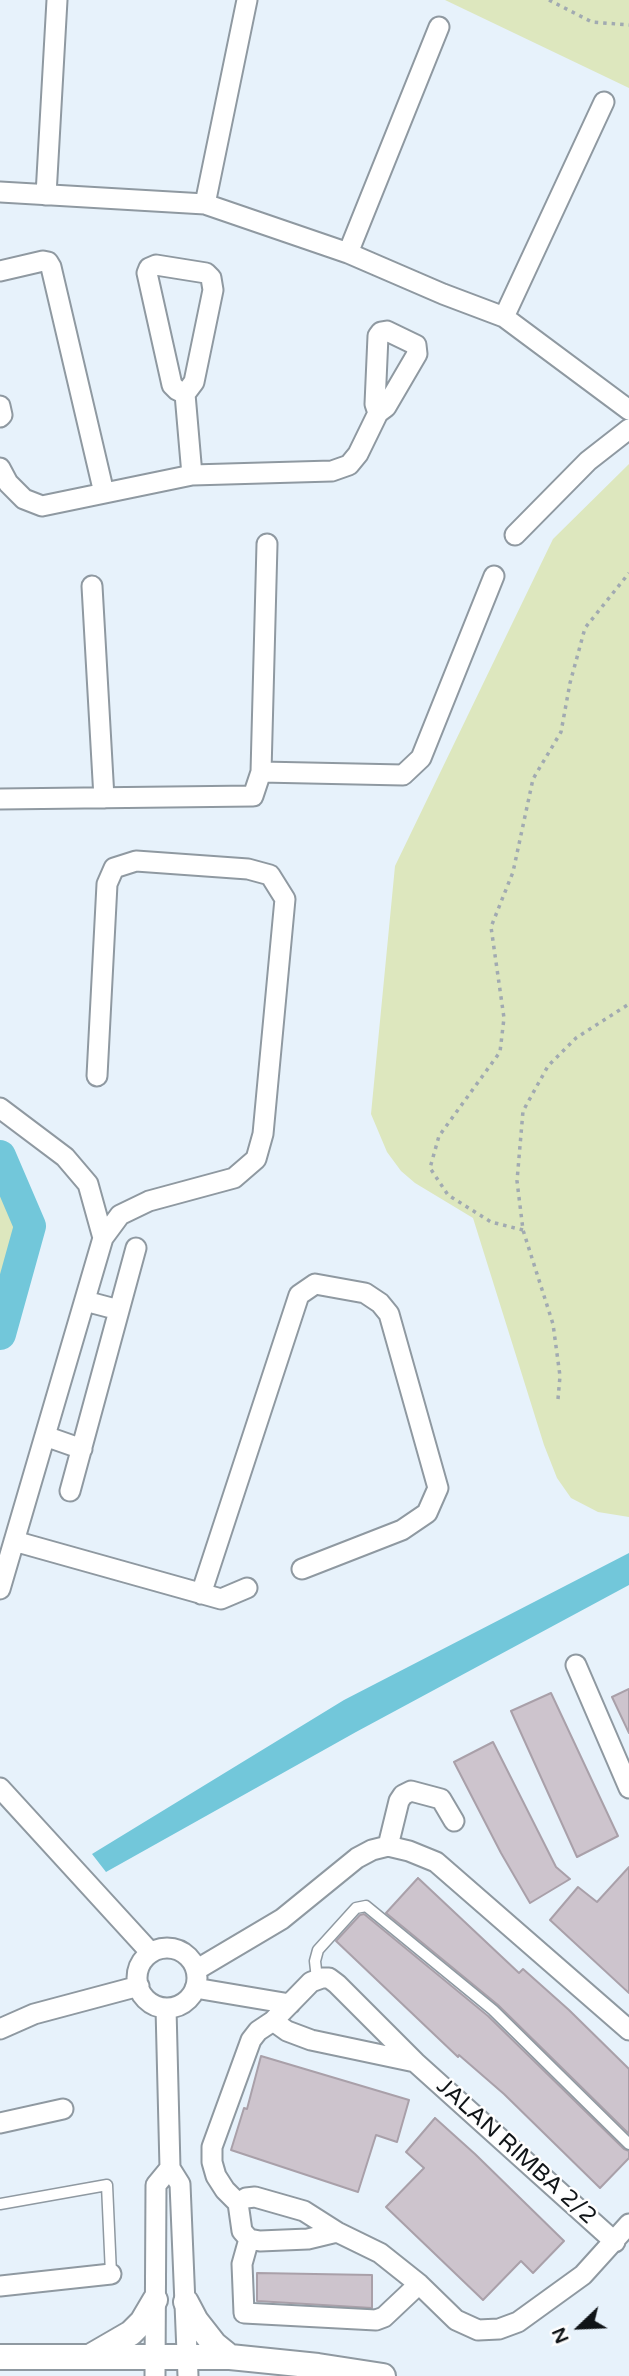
<!DOCTYPE html>
<style>
body{margin:0}
#map{position:relative;width:629px;height:2376px;overflow:hidden;background:#e7f2fb;font-family:"Varela Round",sans-serif}
canvas{display:block}
.north{position:absolute;left:545px;top:2292px;width:70px;height:70px;-webkit-text-stroke:5px #fefefe;paint-order:stroke;rotate:247deg;font-size:19px;font-weight:700;line-height:28px;text-align:center;color:#101417}
.north::after{content:'';display:block;margin:auto;width:24px;height:32px;background:#101417;clip-path:polygon(50% 0,100% 100%,50% 72%,0 100%)}
</style>
<div id="map">
<canvas width="629" height="2376"></canvas>
<div class="north">N</div>
</div>
<script>
const g = document.querySelector('canvas').getContext('2d');
g.lineJoin = 'round';
function paint(path, color) {
  g.fillStyle = color;
  g.fill(path, 'evenodd');
}
function toPath(rows) {
  const path = new Path2D();
  for (const r of rows) {
    if (r.length === 3) {
      path.moveTo(r[0] + r[2], r[1]);
      path.arc(r[0], r[1], r[2], 0, 2 * Math.PI);
      continue;
    }
    path.moveTo(r[0], r[1]);
    for (let i = 2; i < r.length; i += 2) path.lineTo(r[i], r[i + 1]);
  }
  return path;
}
function trace(path, color, width, dash) {
  g.strokeStyle = color;
  g.lineWidth = width;
  g.lineCap = dash ? 'butt' : 'round';
  g.setLineDash(dash || []);
  g.stroke(path);
}
function write(font, color, halo, rows, align = 'center') {
  g.font = font + ' "Varela Round",sans-serif';
  g.lineWidth = 5;
  g.setLineDash([]);
  g.textBaseline = 'middle';
  g.strokeStyle = halo;
  g.fillStyle = color;
  for (const [text, x, y, turn = 0] of rows) {
    g.save();
    g.translate(x, y);
    g.rotate((+turn || 0) * Math.PI / 180);
    g.textAlign = isNaN(turn) ? turn : align;
    if (halo) g.strokeText(text, 0, 0);
    g.fillText(text, 0, 0);
    g.restore();
  }
}
paint(toPath([
 [445,0,629,0,629,88],
 [629,464,629,1517,598,1512,571,1498,557,1478,544,1445,473,1218,415,1183,401,1171,387,1152,371,1114,395,866,553,539],
 [0,1156,30,1226,0,1334]
]), '#dde7be');
paint(toPath([
 [629,1553,629,1585,356,1732,106,1872,92,1854,344,1700]
]), '#72c7da');
trace(toPath([
 [0,1156,30,1226,0,1334]
]), '#72c7da', 32);
const building = toPath([
 [629,1689,629,1733,612,1697,629,1689],
 [551,1693,618,1836,577,1857,511,1711,551,1693],
 [493,1742,556,1867,570,1879,530,1903,501,1853,454,1762,493,1742],
 [629,1867,629,1993,550,1920,578,1887,597,1902,629,1867],
 [418,1878,519,1973,523,1969,569,2010,629,2069,629,2134,498,2005,386,1913,418,1878],
 [364,1914,488,2016,624,2149,629,2151,629,2158,600,2188,504,2094,459,2055,458,2057,336,1941,360,1915,364,1914],
 [261,2056,409,2100,397,2142,376,2135,358,2192,231,2150,244,2108,247,2109,261,2056],
 [435,2118,475,2154,564,2241,533,2273,521,2261,483,2300,386,2207,424,2168,406,2152,435,2118],
 [257,2273,372,2275,372,2308,257,2301,257,2273]
]);
paint(building, '#cdc4cd');
trace(building, '#a9a0a9', 2);
const service = toPath([
 [317,1979,315,1961,318,1950,356,1908,366,1906,493,2010,629,2144],
 [0,2204,107,2185,111,2274]
]);
const minor = toPath([
 [0,192,205,204,348,253,443,294,504,317,629,410],
 [46,195,57,0],
 [205,204,247,0],
 [348,253,439,27],
 [0,271,43,261,48,262,51,267,104,493],
 [504,317,604,102],
 [185,394,177,390,172,385,147,273,149,268,156,265,206,273,211,278,213,290,194,382,185,394,192,475],
 [0,406,2,415,0,417],
 [0,468,8,483,24,499,42,506,192,475,332,471,349,465,358,454,378,413,386,407,417,354,416,345,387,331,381,332,378,336,375,404,378,413],
 [515,535,588,461,629,429],
 [92,586,104,798],
 [261,772,403,775,421,758,494,576],
 [0,799,253,796,261,772,267,544],
 [0,1108,65,1157,88,1184,103,1238],
 [85,1301,119,1310],
 [45,1436,82,1449],
 [70,1491,136,1248],
 [14,1541,221,1599,247,1588],
 [0,1589,103,1238,120,1215,149,1201,234,1178,256,1159,263,1134,285,899,270,875,248,869,136,861,114,868,107,884,97,1076],
 [201,1594,299,1295,315,1284,365,1293,380,1303,389,1314,438,1488,427,1513,402,1530,302,1569],
 [576,1665,629,1788],
 [0,1788,151,1953],
 [388,1846,399,1801,403,1795,411,1791,441,1799,454,1821],
 [167,1978,30],
 [196,1970,282,1919,357,1858,372,1850,388,1846,409,1851,436,1862,629,2030],
 [195,1988,290,2004],
 [166,2008,170,2168,180,2184,188,2376],
 [0,2029,34,2014,139,1986],
 [415,2062,337,1984,329,1978,322,1978,311,1982,273,2021,287,2031,311,2040,415,2062,615,2242],
 [0,2123,63,2109],
 [238,2203,246,2198,255,2197,304,2211,337,2232,380,2253,419,2284,456,2320,478,2330,499,2329,518,2322,583,2275,629,2224],
 [238,2203,225,2190,216,2176,212,2162,212,2147,251,2040,258,2031,273,2021],
 [238,2203,242,2231,249,2239,260,2241,308,2239,337,2232],
 [249,2239,242,2264,244,2313,376,2320,384,2317,419,2284],
 [0,2286,111,2274],
 [155,2376,156,2185,170,2168]
]);
const tertiary = toPath([
 [186,2302,196,2321,214,2344,230,2357],
 [93,2355,131,2333,142,2322,155,2300],
 [0,2357,230,2357,318,2366,383,2376]
]);
trace(service, '#8f99a1', 13);
trace(minor, '#8f99a1', 23);
trace(tertiary, '#8f99a1', 28);
trace(toPath([
 [549,0,592,22,629,25],
 [523,1230,491,1222,448,1195,430,1168,439,1136,500,1052,504,1018,491,927,513,872,533,779,561,732,570,683,585,628,629,573],
 [558,1399,560,1376,553,1324,523,1230,517,1181,523,1111,548,1066,576,1038,629,1004]
]), '#a1aab1', 3.5, [3.5, 5]);
trace(service, '#fff', 10);
trace(minor, '#fff', 19);
trace(tertiary, '#fff', 24);
write('23px', '#101417', '#fefefe', [
 ["JALAN RIMBA 2/2",516,2152,42]
]);
</script>
